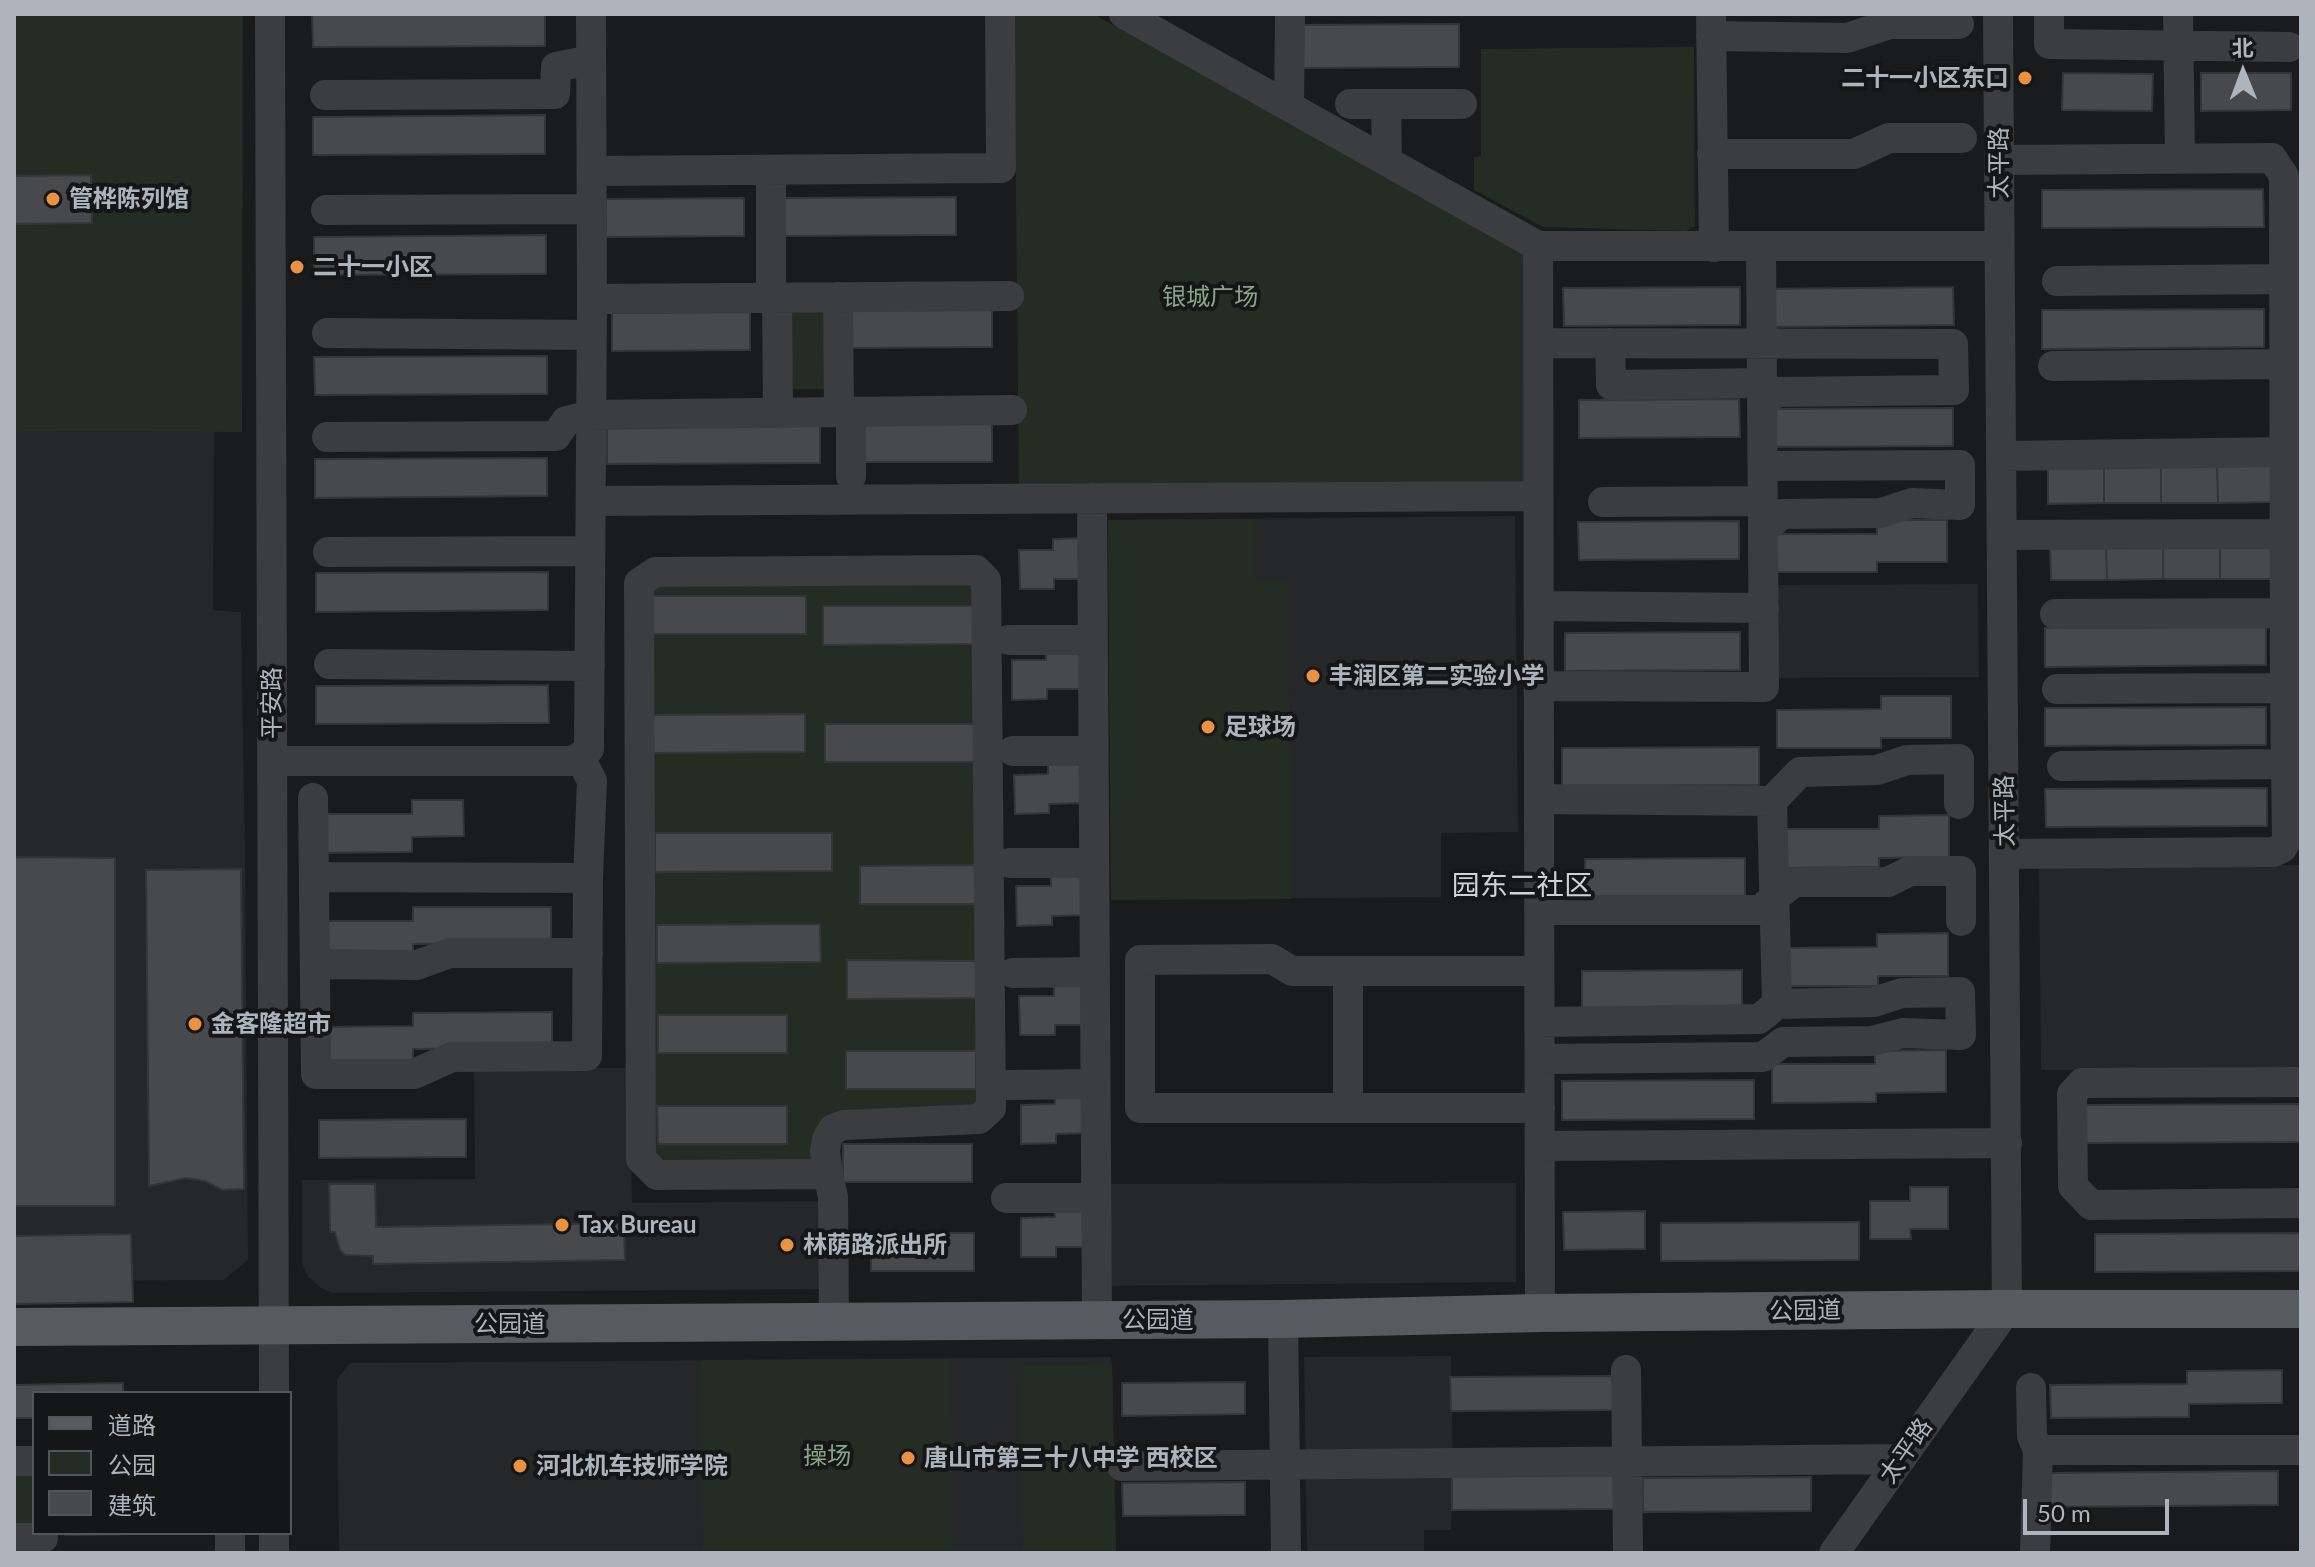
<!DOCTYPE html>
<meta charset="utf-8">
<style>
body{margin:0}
#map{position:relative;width:2315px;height:1567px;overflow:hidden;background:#1a1b1c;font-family:Lato,"Noto Sans SC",sans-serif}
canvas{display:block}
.frame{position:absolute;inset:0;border:16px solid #adb4bb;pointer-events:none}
.legend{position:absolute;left:32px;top:1391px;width:260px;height:144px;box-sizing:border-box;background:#151617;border:2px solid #525559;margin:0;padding:10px 14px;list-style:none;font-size:24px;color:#adb4bb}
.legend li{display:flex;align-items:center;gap:16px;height:40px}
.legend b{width:40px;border:2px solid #525559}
.north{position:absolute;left:2203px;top:32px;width:80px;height:80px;-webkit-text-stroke:6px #151617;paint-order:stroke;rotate:359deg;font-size:22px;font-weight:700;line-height:32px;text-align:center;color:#adb4bb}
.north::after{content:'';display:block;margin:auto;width:28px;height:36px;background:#adb4bb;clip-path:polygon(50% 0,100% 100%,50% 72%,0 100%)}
.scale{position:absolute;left:2023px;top:1499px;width:146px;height:36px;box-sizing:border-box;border:4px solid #adb4bb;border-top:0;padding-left:10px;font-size:24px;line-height:28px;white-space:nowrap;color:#adb4bb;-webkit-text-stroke:6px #151617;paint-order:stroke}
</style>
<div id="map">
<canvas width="2315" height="1567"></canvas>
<div class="frame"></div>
<ul class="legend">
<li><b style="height:10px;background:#575b60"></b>道路</li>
<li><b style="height:22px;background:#252c24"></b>公园</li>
<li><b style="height:22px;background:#47494c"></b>建筑</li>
</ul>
<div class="north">北</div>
<div class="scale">50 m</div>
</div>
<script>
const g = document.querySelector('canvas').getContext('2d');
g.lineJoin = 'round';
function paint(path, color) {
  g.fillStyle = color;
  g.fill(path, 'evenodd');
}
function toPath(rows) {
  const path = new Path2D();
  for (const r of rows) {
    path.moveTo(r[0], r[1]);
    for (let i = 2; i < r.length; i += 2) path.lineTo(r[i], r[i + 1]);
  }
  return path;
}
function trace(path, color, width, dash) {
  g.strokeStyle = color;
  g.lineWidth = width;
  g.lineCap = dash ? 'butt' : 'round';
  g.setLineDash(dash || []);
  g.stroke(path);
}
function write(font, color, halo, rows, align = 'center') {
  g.font = font + ' Lato,"Noto Sans SC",sans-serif';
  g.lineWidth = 8;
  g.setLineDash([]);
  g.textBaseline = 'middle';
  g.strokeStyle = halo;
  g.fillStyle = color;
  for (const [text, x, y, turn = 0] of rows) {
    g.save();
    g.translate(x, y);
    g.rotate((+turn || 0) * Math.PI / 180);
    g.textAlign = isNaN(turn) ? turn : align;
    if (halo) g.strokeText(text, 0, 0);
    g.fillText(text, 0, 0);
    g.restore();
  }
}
paint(toPath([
 [14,431,214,432,213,610,241,612,245,855,248,1260,224,1280,14,1281],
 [1515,516,1518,832,1441,833,1441,897,1111,900,1108,520],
 [1978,584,1979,677,1775,678,1774,585],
 [2039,865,2301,865,2301,1070,2041,1070],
 [474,1068,630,1068,632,1203,819,1201,820,1289,333,1293,321,1288,308,1277,302,1263,302,1180,475,1179],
 [1516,1183,1516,1282,1108,1286,1108,1184],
 [1451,1356,1453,1475,1451,1530,1424,1530,1424,1553,1307,1553,1304,1357],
 [1111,1357,1112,1364,1116,1553,339,1553,337,1379,350,1363]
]), '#262729');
paint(toPath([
 [14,14,243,14,242,432,14,431],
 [1014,14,1093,14,1520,250,1528,261,1526,483,1019,490],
 [1694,47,1695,226,1686,231,1543,227,1474,190,1474,157,1481,157,1481,49],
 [793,304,829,311,831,389,787,389,787,314],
 [1254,519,1255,580,1288,580,1291,899,1111,900,1108,520],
 [663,582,972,585,981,1099,970,1110,840,1117,819,1151,809,1162,670,1166,652,1156,646,593],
 [951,1359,953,1553,703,1553,701,1360],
 [1112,1364,1116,1553,1023,1553,1020,1366],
 [14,1466,34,1466,34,1533,14,1533]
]), '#252c24');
const building = toPath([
 [312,14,545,14,545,46,313,47,312,14],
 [1459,24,1459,67,1297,68,1297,25,1459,24],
 [2063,73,2153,74,2152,111,2062,110,2063,73],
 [2201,73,2291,73,2291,110,2201,111,2201,73],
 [545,115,545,154,313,155,313,117,545,115],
 [91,175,92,223,14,224,14,176,91,175],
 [2263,189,2264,227,2042,228,2042,190,2263,189],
 [956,197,956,235,775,236,775,198,956,197],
 [744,198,744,236,606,237,606,199,744,198],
 [546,235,546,274,314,275,314,237,546,235],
 [1740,287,1740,325,1564,326,1563,288,1740,287],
 [1953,287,1954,325,1762,327,1762,289,1953,287],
 [847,309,992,309,992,347,848,348,847,309],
 [2264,309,2264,347,2042,349,2042,310,2264,309],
 [750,312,750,350,612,351,612,313,750,312],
 [547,356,547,394,315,395,314,357,547,356],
 [1739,399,1740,437,1579,438,1579,400,1739,399],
 [1953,408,1953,446,1763,447,1763,409,1953,408],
 [992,423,992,462,854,462,854,424,992,423],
 [820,425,820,463,607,464,607,426,820,425],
 [547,458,547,496,315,498,315,459,547,458],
 [2274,464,2274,502,2218,503,2217,465,2274,464],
 [2104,465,2161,465,2161,503,2104,503,2104,465],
 [2104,465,2104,503,2048,504,2048,466,2104,465],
 [2161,465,2217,465,2218,503,2161,503,2161,465],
 [1877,520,1947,520,1947,562,1877,562,1877,572,1773,572,1773,534,1877,534,1877,520],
 [1739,521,1739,559,1579,560,1578,522,1739,521],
 [1088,538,1089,579,1054,579,1054,589,1020,589,1019,550,1053,550,1053,539,1088,538],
 [2163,541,2220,541,2220,579,2163,579,2163,541],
 [2163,541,2163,579,2107,580,2106,542,2163,541],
 [2220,541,2276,541,2277,579,2220,579,2220,541],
 [2050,542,2106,542,2107,580,2051,580,2050,542],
 [548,572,548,610,316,612,316,573,548,572],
 [652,596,806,596,806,634,652,634,652,596],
 [823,606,977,606,977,644,823,645,823,606],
 [2266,627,2266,665,2045,667,2045,628,2266,627],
 [1740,632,1740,670,1565,671,1565,633,1740,632],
 [1046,649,1081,649,1082,689,1047,689,1047,699,1012,700,1012,660,1046,660,1046,649],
 [548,685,549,723,316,724,316,686,548,685],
 [1881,696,1951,696,1951,738,1881,738,1881,748,1777,748,1777,710,1881,709,1881,696],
 [2266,707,2266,745,2045,746,2045,708,2266,707],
 [805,714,805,752,651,753,651,715,805,714],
 [825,724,979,724,979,762,825,762,825,724],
 [1759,747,1759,785,1562,786,1562,748,1759,747],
 [1083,763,1084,803,1049,804,1049,813,1015,814,1014,775,1048,774,1048,764,1083,763],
 [2267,788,2267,826,2046,827,2045,789,2267,788],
 [412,800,463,800,464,836,412,837,412,852,317,853,317,814,412,814,412,800],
 [1949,815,1949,857,1879,858,1879,867,1775,868,1775,829,1879,829,1879,816,1949,815],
 [655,833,832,833,832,871,655,872,655,833],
 [14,857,115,858,115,1206,14,1206,14,857],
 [1745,858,1745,896,1585,897,1585,859,1745,858],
 [985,865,985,904,860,904,860,866,985,865],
 [241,869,244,1189,222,1190,205,1181,186,1178,149,1186,146,870,241,869],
 [1051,875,1086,875,1086,915,1052,916,1052,925,1017,926,1016,886,1051,886,1051,875],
 [413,907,551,907,551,943,413,944,413,959,318,960,318,921,413,921,413,907],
 [820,924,821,962,657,963,657,925,820,924],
 [1948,933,1948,976,1878,976,1878,986,1774,986,1774,948,1877,947,1877,934,1948,933],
 [847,960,976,961,977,998,847,999,847,960],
 [1742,970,1742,1008,1582,1010,1582,971,1742,970],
 [1054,985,1089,985,1089,1025,1055,1025,1055,1035,1020,1035,1019,996,1054,996,1054,985],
 [552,1012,552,1048,413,1049,413,1064,318,1065,318,1027,413,1026,413,1013,552,1012],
 [658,1015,787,1015,787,1053,658,1053,658,1015],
 [1946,1050,1946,1092,1876,1093,1876,1102,1772,1103,1772,1064,1875,1064,1875,1051,1946,1050],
 [846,1051,976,1051,976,1089,846,1089,846,1051],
 [1754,1080,1754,1119,1562,1120,1562,1081,1754,1080],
 [1090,1093,1091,1133,1056,1134,1056,1143,1021,1144,1021,1105,1055,1104,1055,1094,1090,1093],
 [2301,1104,2301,1142,2086,1143,2086,1105,2301,1104],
 [657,1106,787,1106,787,1144,658,1144,657,1106],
 [466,1119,466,1157,319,1158,319,1120,466,1119],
 [843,1144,972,1144,972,1182,843,1182,843,1144],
 [329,1184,375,1184,376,1227,624,1223,625,1260,373,1264,373,1256,345,1255,340,1250,335,1232,330,1232,329,1184],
 [1910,1187,1948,1187,1948,1229,1910,1229,1911,1239,1870,1239,1870,1201,1910,1201,1910,1187],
 [1090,1206,1090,1247,1056,1247,1056,1257,1021,1257,1021,1218,1055,1217,1055,1207,1090,1206],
 [1645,1211,1645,1249,1564,1250,1563,1212,1645,1211],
 [1859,1222,1859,1260,1661,1261,1661,1223,1859,1222],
 [871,1233,974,1233,974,1271,871,1271,871,1233],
 [2301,1233,2301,1271,2095,1272,2095,1234,2301,1233],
 [131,1234,133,1302,14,1304,14,1236,131,1234],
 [2282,1370,2282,1403,2189,1404,2189,1417,2051,1418,2050,1385,2187,1384,2187,1371,2282,1370],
 [1618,1376,1618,1410,1451,1411,1450,1377,1618,1376],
 [1245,1382,1245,1414,1122,1416,1122,1383,1245,1382],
 [123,1383,123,1393,34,1393,34,1418,14,1418,14,1385,123,1383],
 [2278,1471,2278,1505,2049,1507,2049,1473,2278,1471],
 [1620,1475,1620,1509,1452,1510,1452,1476,1620,1475],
 [1811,1477,1811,1511,1643,1512,1643,1478,1811,1477],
 [1245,1482,1245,1515,1123,1516,1122,1483,1245,1482],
 [65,1533,207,1533,65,1535,65,1533]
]);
paint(building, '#47494c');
trace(building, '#343538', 2);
trace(toPath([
 [270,14,274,1393],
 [1124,14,1538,246,1999,246],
 [1711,14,1714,247],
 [2049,14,2049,44,2289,47],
 [2178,14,2180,158],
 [1711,36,1847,38,1890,24,1959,24],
 [325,95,555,94,556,67,591,60],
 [1350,104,1462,104],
 [1386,104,1387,161],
 [1289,106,1290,14],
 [1712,154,1854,154,1889,138,1962,138],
 [1999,160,2272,158,2284,176,2285,688,2287,840,2282,848,2273,852,2005,854],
 [592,171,1001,168,1000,14],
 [326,210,592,209],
 [1538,246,1540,1313],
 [2057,281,2284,279],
 [838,297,839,412],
 [771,298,771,170],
 [777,298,778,413],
 [592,299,1009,296],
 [327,333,592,335],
 [1538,343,1953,344,1954,390,1775,392,1762,406],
 [1610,343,1611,385,1762,383],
 [2053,366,2284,364],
 [851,412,851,476],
 [327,437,556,436,566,421,591,415,1012,410],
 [2001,456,2284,452],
 [1763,466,1960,465,1960,505,1912,503,1881,513,1782,514,1763,530],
 [1092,498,1097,1320],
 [591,501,1538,496],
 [1603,502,1763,501],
 [2002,535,2284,534],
 [328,552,589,551],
 [1539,606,1764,608],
 [2055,614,2284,613],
 [1009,640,1093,640],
 [329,664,590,666],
 [1539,686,1764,687,1761,247],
 [2057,689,2285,688],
 [1013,751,1093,751],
 [272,761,571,761,580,757,589,749,592,299,591,14],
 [2062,766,2285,764],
 [313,798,316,1074,414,1074,452,1057,587,1056,588,878,592,781,580,757],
 [1539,799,1772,801,1800,772,1877,770,1907,760,1959,759,1959,804],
 [1772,801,1777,1004],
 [1010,863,1094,863],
 [314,877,588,878],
 [1539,910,1760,910,1794,882,1888,882,1910,871,1961,871,1961,921],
 [315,964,417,965,450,953,588,953],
 [1539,971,1292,971,1272,959,1140,960,1140,1108,1540,1108],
 [1348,972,1348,1108],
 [1013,973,1095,972],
 [1540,1022,1759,1019,1777,1004,1874,1002,1902,993,1960,992,1961,1035,1903,1033,1872,1041,1783,1042,1763,1057,1540,1059],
 [2301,1082,2082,1083,2072,1094,2073,1186,2091,1205,2301,1203],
 [1008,1085,1095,1084],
 [1540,1146,2007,1143],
 [828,1174,657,1175,641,1159,639,583,655,572,976,570,986,580,991,1108,979,1119,844,1125,833,1129,827,1139,825,1151,828,1174,833,1197,834,1322],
 [1006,1198,1096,1198],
 [1283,1319,1286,1553],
 [1626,1370,1628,1553],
 [2031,1388,2032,1436,2038,1450,2035,1553],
 [2038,1450,2301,1450],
 [14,1461,34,1461],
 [1122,1466,1901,1459],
 [230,1533,230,1553],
 [274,1533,274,1553],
 [14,1538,43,1538],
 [1834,1553,2007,1309,1998,14]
]), '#3b3d41', 30);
trace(toPath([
 [14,1327,1283,1319,1540,1313,2007,1309,2301,1309]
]), '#575b60', 38);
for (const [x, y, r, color] of [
 [2025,78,8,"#ea9144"],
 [53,199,8,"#ea9144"],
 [297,267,8,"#ea9144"],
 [1313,676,8,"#ea9144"],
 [1208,727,8,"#ea9144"],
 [195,1024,8,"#ea9144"],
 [562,1225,8,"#ea9144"],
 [787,1245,8,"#ea9144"],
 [908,1458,8,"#ea9144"],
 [520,1466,8,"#ea9144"]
]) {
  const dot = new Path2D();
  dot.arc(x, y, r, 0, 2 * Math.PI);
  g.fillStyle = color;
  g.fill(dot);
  trace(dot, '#151617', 3);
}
write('bold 24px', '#adb4bb', '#151617', [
 ["二十一小区东口",2009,78,"right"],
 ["管桦陈列馆",69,199],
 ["二十一小区",313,267],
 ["丰润区第二实验小学",1329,676],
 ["足球场",1224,727],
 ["金客隆超市",211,1024],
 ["Tax Bureau",578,1225],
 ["林荫路派出所",803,1245],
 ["唐山市第三十八中学 西校区",924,1458],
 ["河北机车技师学院",536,1466]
], 'left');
write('24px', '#adb4bb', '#151617', [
 ["太平路",1999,163,-90],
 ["平安路",272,703,-90],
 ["太平路",2005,811,-91],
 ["公园道",1805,1311,-1],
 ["公园道",1158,1320],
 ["公园道",510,1324],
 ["太平路",1906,1451,-55]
]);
write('24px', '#8aa586', '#151617', [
 ["银城广场",1210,297],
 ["操场",827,1456]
]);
write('28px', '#ced3d7', '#151617', [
 ["园东二社区",1522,886]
]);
</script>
